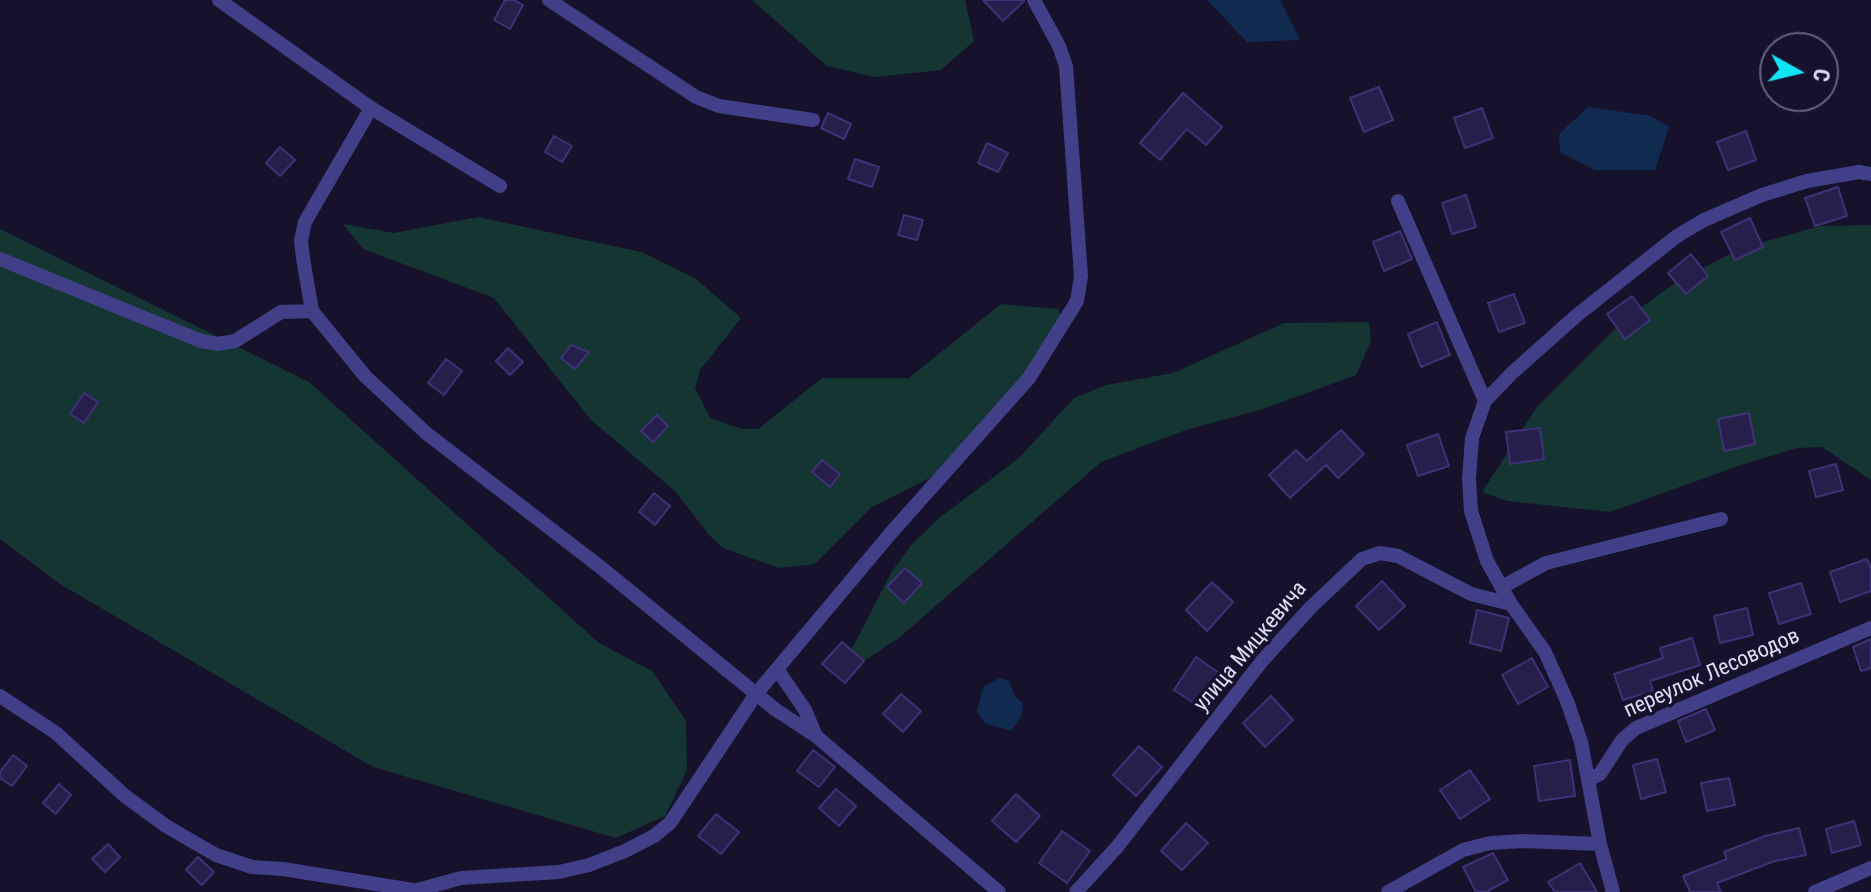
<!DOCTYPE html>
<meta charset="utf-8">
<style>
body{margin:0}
#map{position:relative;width:1871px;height:892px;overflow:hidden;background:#16122b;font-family:"Roboto Condensed",sans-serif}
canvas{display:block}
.north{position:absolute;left:1759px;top:32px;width:80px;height:80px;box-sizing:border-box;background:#16122b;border:2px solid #67637f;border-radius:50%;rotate:98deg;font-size:22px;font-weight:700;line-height:32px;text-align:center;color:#e0ddfe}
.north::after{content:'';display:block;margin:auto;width:28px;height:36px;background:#10e5f7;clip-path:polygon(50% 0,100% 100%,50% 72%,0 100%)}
</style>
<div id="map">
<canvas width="1871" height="892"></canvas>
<div class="north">С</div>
</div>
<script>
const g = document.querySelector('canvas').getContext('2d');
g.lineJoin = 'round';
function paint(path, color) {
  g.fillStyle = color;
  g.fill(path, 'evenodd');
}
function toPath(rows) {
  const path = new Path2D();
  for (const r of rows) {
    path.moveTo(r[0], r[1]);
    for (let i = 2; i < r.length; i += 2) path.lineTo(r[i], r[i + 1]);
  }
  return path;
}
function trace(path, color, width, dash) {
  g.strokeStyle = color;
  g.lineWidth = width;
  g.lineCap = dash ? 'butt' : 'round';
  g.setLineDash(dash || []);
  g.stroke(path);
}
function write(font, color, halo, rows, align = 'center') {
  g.font = font + ' "Roboto Condensed",sans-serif';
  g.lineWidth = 7;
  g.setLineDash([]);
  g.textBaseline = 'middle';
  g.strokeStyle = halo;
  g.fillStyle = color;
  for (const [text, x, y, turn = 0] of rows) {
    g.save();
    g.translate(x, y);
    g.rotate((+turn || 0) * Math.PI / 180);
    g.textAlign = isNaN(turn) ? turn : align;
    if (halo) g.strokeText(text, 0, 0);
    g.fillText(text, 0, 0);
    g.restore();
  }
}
paint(toPath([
 [752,0,965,0,974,41,941,70,875,77,827,66],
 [478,217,641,252,695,278,741,318,700,370,695,388,710,418,742,429,758,429,822,378,909,378,1001,304,1058,309,1064,326,955,465,872,507,815,564,779,568,723,548,709,535,675,491,591,420,494,298,363,249,343,224,394,233],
 [1871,225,1871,480,1822,447,1797,448,1741,465,1610,512,1508,501,1482,492,1537,407,1625,319,1682,278,1743,248,1820,226],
 [0,229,309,382,599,643,652,671,686,721,687,770,665,816,616,838,373,767,60,584,0,539],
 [1369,322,1371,341,1356,375,1266,408,1186,430,1101,462,900,637,864,661,845,662,892,571,912,544,939,518,1019,458,1074,398,1106,385,1173,373,1284,323]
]), '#153533');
paint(toPath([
 [1207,0,1280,0,1300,40,1247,42],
 [1588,107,1651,116,1669,127,1655,170,1595,170,1560,152,1559,134],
 [1000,678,1009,681,1016,698,1021,701,1023,706,1021,717,1011,731,986,724,977,712,983,687]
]), '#112a50');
const building = toPath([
 [505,0,514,0,523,5,510,29,494,20,505,0],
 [983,0,1024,0,1024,1,1003,21,983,0],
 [1379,87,1393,120,1364,132,1350,98,1379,87],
 [1183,93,1222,127,1206,145,1187,129,1160,160,1140,143,1183,93],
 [1482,108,1493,138,1465,148,1454,118,1482,108],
 [828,113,851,124,844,139,821,128,828,113],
 [1746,131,1756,160,1728,170,1717,142,1746,131],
 [554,136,572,146,562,162,545,152,554,136],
 [987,143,1008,153,998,172,978,163,987,143],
 [280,147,295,160,280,176,266,163,280,147],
 [855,159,879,167,872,187,848,179,855,159],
 [1838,187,1847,216,1815,226,1805,198,1838,187],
 [1466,195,1476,227,1452,234,1442,203,1466,195],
 [904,215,923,220,917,240,898,235,904,215],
 [1750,218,1763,247,1735,260,1721,232,1750,218],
 [1400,231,1412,259,1384,271,1373,242,1400,231],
 [1691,254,1708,276,1686,294,1668,273,1691,254],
 [1514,294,1525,323,1499,332,1488,303,1514,294],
 [1632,296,1650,320,1625,339,1607,314,1632,296],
 [1437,322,1450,355,1421,367,1408,334,1437,322],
 [571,345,589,352,575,369,561,358,571,345],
 [508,348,523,362,510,375,496,361,508,348],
 [446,359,462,371,444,395,428,383,446,359],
 [84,393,98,402,84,423,70,414,84,393],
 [1749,413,1755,444,1724,451,1718,419,1749,413],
 [657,415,668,426,653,442,641,431,657,415],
 [1540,428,1544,459,1510,464,1506,432,1540,428],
 [1341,430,1364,454,1338,478,1326,465,1290,498,1269,475,1296,450,1307,461,1341,430],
 [1438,434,1449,466,1418,476,1407,445,1438,434],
 [822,460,840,474,830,487,812,472,822,460],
 [1836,464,1843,490,1816,497,1809,471,1836,464],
 [654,493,670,506,655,525,639,512,654,493],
 [1867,559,1871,569,1871,591,1840,602,1830,572,1867,559],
 [905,568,922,583,904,603,887,587,905,568],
 [1382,581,1405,606,1379,630,1356,606,1382,581],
 [1212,582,1233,602,1207,631,1186,610,1212,582],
 [1801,583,1811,614,1779,624,1769,593,1801,583],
 [1747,608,1753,635,1720,643,1714,616,1747,608],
 [1477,610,1509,618,1501,651,1470,643,1477,610],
 [1692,638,1700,665,1650,681,1653,691,1623,700,1614,674,1663,658,1660,648,1692,638],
 [1871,639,1871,668,1861,671,1853,647,1871,639],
 [842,642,864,661,845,683,822,664,842,642],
 [1196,657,1222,675,1200,707,1174,690,1196,657],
 [1532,658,1548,687,1518,704,1502,675,1532,658],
 [901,694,921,711,903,732,883,714,901,694],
 [1271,696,1293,720,1265,747,1243,723,1271,696],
 [1706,709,1715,730,1686,742,1678,721,1706,709],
 [1139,746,1162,767,1136,796,1113,775,1139,746],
 [813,750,835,767,819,787,797,771,813,750],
 [13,755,27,766,12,786,0,778,0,772,13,755],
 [1657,759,1666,792,1641,799,1633,765,1657,759],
 [1570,760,1575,796,1539,801,1534,766,1570,760],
 [1470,770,1490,799,1460,819,1440,790,1470,770],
 [1729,778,1735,805,1707,811,1701,783,1729,778],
 [59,784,71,795,56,814,43,803,59,784],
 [836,789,856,806,839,826,819,808,836,789],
 [1016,794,1040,816,1016,842,992,821,1016,794],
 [716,814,739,832,721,854,698,836,716,814],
 [1854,821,1861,845,1832,853,1826,829,1854,821],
 [1186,823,1208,843,1182,870,1161,851,1186,823],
 [1799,828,1806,855,1775,861,1717,883,1721,892,1690,892,1683,876,1727,859,1724,852,1765,836,1799,828],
 [1062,831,1090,851,1067,883,1039,863,1062,831],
 [108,844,120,857,105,872,92,859,108,844],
 [1493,853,1508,880,1486,892,1476,892,1463,867,1493,853],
 [198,857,214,872,202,885,186,870,198,857],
 [1580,863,1597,892,1555,892,1548,882,1580,863]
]);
paint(building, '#271f4b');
trace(building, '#3e3276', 2);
trace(toPath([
 [219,0,371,108,500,186],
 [549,0,696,97,719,106,813,120],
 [371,108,305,222,301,241,303,258,312,311,365,376,426,433,599,566,776,710,816,736,999,892],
 [1398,201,1485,401,1472,438,1469,479,1471,511,1487,561,1511,604,1545,652,1567,701,1581,742,1600,844,1613,892],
 [0,259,201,341,218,344,235,341,281,312,312,311],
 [1485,401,1512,373,1576,316,1677,236,1704,220,1762,195,1807,181,1859,172,1871,174],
 [1502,587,1546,563,1721,519],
 [777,669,805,710,816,736],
 [0,696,56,733,125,796,166,826,216,855,252,867,283,869,413,890],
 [1588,780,1600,774,1622,740,1636,728,1871,628],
 [410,892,461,878,559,872,589,865,625,851,654,836,670,823,756,694,890,534,1029,378,1077,301,1081,276,1066,66,1059,46,1034,0],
 [1076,892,1117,847,1262,661,1311,607,1362,559,1380,553,1398,556,1471,594,1511,604],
 [1388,892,1463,850,1490,843,1523,841,1600,844],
 [1815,892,1871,868]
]), '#403f88', 14);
write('22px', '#e0ddfe', '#16122b', [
 ["улица Мицкевича",1251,647,-50],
 ["переулок Лесоводов",1712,674,-24]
]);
</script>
